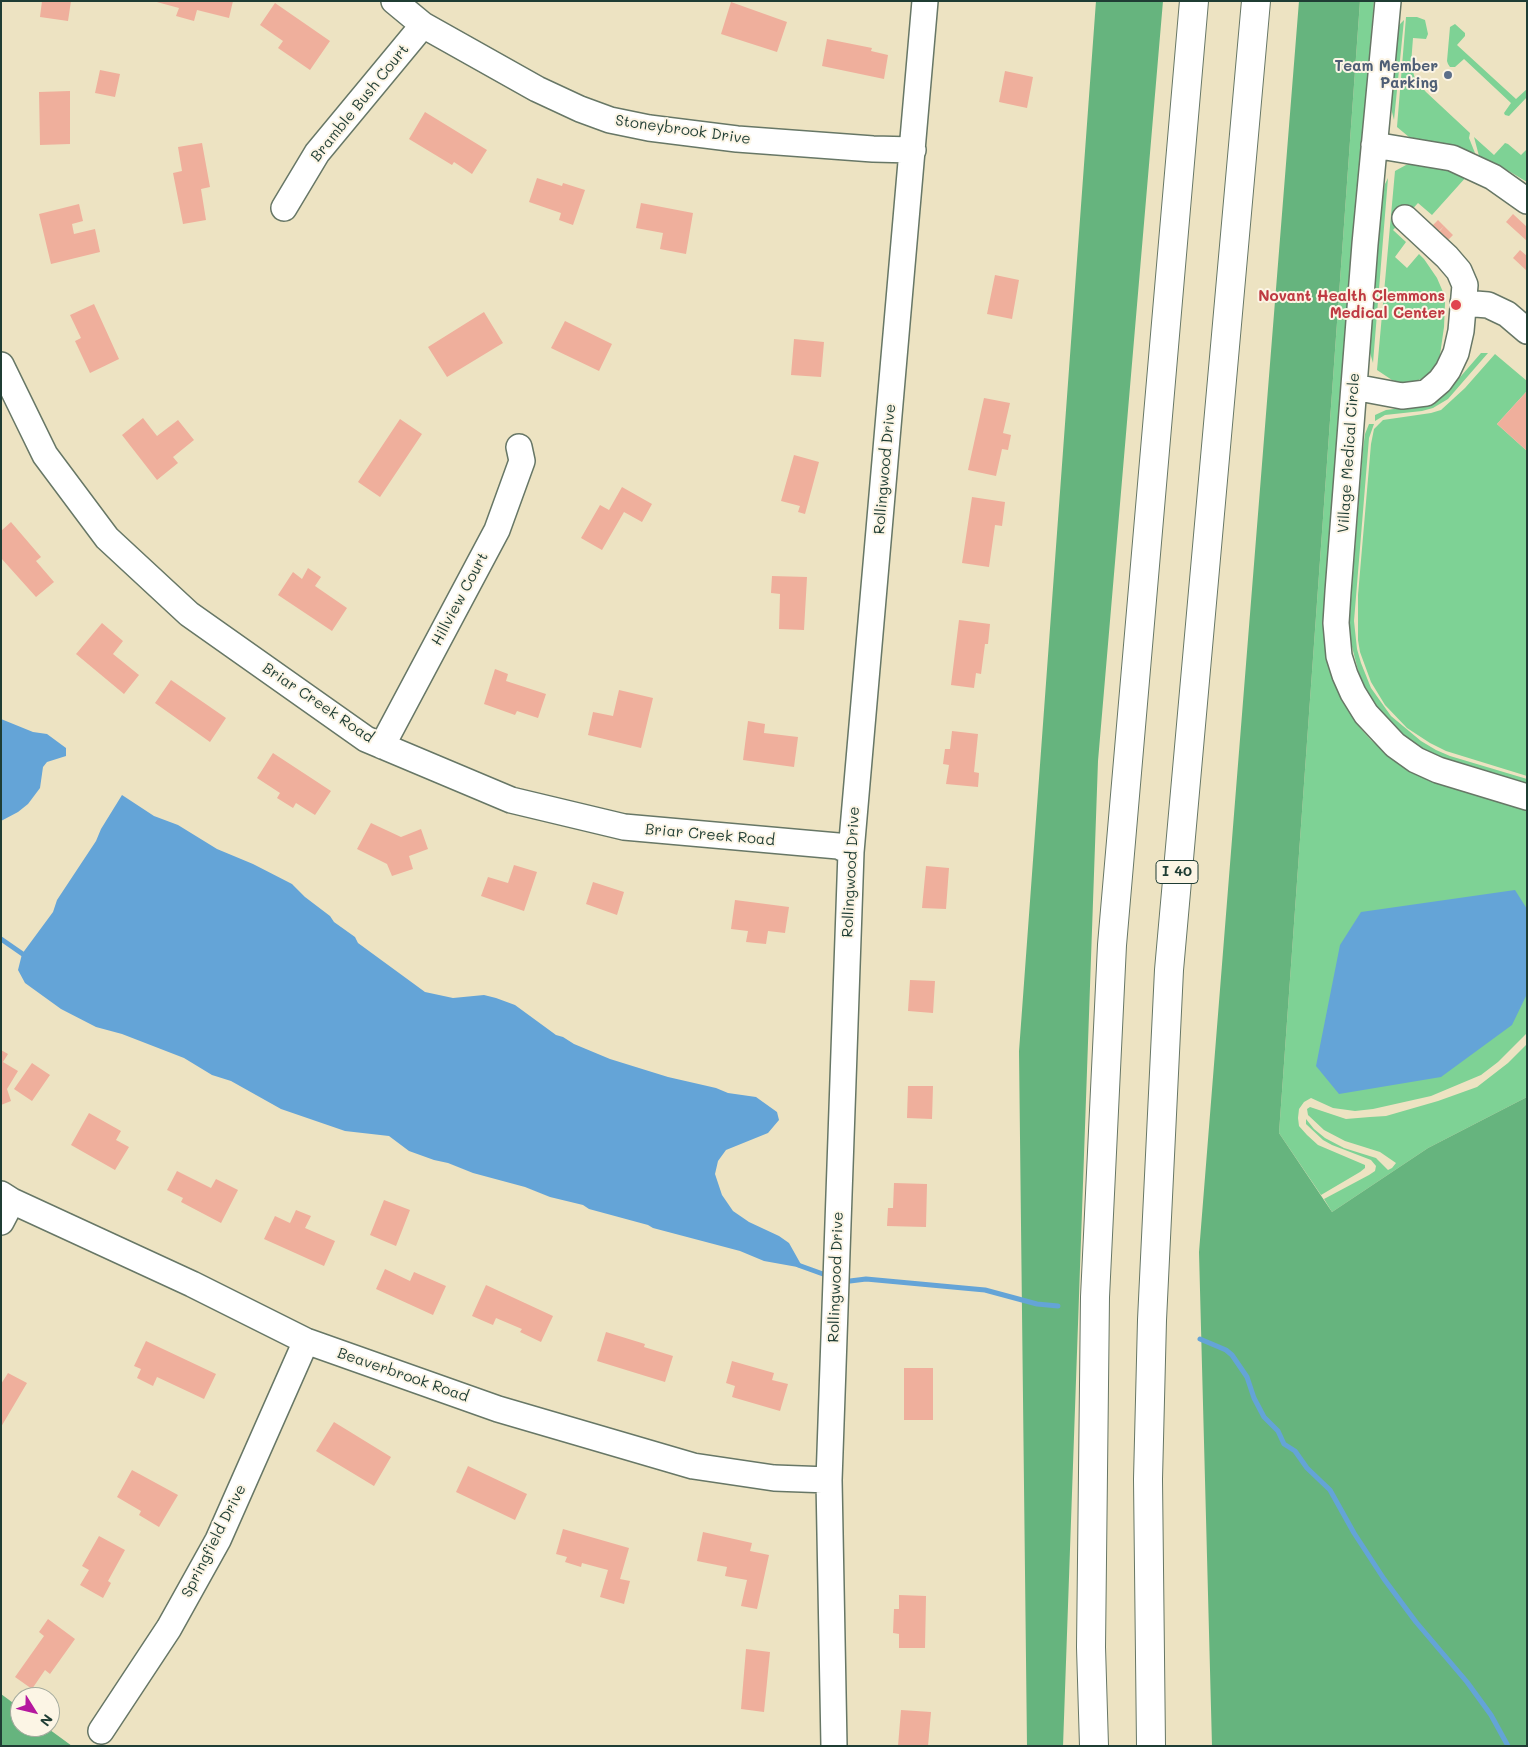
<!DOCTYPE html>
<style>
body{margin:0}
#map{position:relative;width:1528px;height:1747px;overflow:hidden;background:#ede3c2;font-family:Mali,sans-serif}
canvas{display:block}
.frame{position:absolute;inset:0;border:2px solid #1f3d34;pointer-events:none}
.north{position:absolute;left:10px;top:1687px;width:50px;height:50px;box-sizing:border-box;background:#fcf5e5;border:1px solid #a4ab9e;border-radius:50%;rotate:126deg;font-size:14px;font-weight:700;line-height:20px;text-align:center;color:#1f3d34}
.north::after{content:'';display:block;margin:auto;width:18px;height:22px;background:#b5179e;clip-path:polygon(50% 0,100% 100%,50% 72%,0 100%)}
</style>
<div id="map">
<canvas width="1528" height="1747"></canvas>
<div class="frame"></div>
<div class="north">N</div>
</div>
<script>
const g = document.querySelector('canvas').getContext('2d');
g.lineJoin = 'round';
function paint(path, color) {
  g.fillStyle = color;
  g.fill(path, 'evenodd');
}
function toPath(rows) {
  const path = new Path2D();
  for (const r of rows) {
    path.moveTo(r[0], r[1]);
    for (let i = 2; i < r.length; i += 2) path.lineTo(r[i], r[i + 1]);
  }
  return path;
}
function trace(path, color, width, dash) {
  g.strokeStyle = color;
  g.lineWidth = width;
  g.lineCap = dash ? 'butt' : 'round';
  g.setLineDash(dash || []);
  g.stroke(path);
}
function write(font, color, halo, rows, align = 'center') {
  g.font = font + ' Mali,sans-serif';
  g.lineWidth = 4;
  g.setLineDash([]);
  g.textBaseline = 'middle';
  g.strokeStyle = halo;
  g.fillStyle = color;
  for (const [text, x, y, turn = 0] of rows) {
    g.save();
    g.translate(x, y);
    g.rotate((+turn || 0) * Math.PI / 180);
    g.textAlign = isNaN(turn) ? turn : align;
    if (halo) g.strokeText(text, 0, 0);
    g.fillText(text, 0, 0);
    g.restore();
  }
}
paint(toPath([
 [1360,1,1374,1,1363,133,1356,194,1324,607,1328,659,1335,684,1344,703,1361,729,1371,740,1398,763,1421,776,1436,783,1527,810,1527,1033,1498,1062,1481,1075,1431,1096,1373,1109,1355,1111,1333,1108,1311,1098,1304,1102,1299,1109,1298,1118,1299,1126,1307,1135,1318,1145,1365,1165,1365,1168,1360,1172,1321,1195,1279,1133],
 [1406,17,1417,17,1425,20,1428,34,1426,39,1413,38,1411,64,1415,79,1426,92,1470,133,1469,138,1475,153,1409,137,1397,127],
 [1404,20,1394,120,1391,108,1398,26],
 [1455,24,1465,33,1465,36,1457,45,1516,99,1527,89,1527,97,1509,116,1505,115,1504,113,1511,103,1464,59,1455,67,1450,67,1448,64,1447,61,1450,27],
 [1474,137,1494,155,1505,143,1508,144,1521,155,1527,149,1527,182,1497,164,1479,156],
 [1417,162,1439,167,1467,176,1432,215,1418,203,1393,230,1406,242,1395,257,1407,268,1419,254,1424,259,1437,278,1443,292,1445,303,1444,327,1440,355,1436,364,1429,373,1421,379,1411,383,1402,383,1392,380,1377,370,1395,171,1406,165],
 [1388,178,1373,363,1369,349,1381,207,1385,184],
 [1481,353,1488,353,1448,399,1433,408,1422,411,1385,415,1375,421,1375,415,1386,410,1417,406,1434,401,1448,391],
 [1495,354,1527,381,1527,391,1497,424,1527,451,1527,776,1446,751,1430,743,1407,728,1385,705,1371,682,1360,652,1358,640,1358,595,1371,444,1374,429,1383,420,1431,413,1441,410,1465,388],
 [1369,424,1374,424,1369,438,1354,621,1357,649,1361,663,1371,688,1391,716,1421,741,1436,750,1450,756,1527,779,1527,784,1446,760,1424,750,1409,740,1382,714,1367,691,1359,674,1350,639,1349,624,1363,449,1365,434],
 [1527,1044,1527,1097,1428,1148,1332,1212,1324,1199,1369,1175,1375,1171,1376,1166,1371,1160,1332,1145,1323,1140,1306,1124,1306,1119,1314,1129,1325,1138,1344,1148,1376,1158,1388,1170,1392,1168,1396,1163,1380,1152,1345,1141,1324,1130,1308,1115,1307,1109,1310,1107,1346,1119,1370,1117,1386,1116,1438,1101,1477,1087,1508,1063]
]), '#7ed295');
paint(toPath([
 [1096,1,1163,1,1098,761,1063,1746,1027,1746,1019,1051],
 [1299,1,1360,1,1279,1133,1332,1212,1428,1148,1527,1097,1527,1746,1212,1746,1199,1252],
 [1,1694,20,1708,20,1727,46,1727,72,1746,1,1746]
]), '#66b47e');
paint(toPath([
 [1,719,33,732,47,734,66,748,66,756,47,762,43,767,40,788,28,804,18,812,1,821],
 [122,795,154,816,178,825,217,849,253,864,292,884,305,897,330,916,334,922,355,937,358,943,425,992,453,998,484,995,496,998,515,1005,556,1035,563,1037,574,1044,610,1059,668,1077,716,1088,728,1093,756,1097,777,1112,779,1120,768,1133,726,1150,718,1161,715,1174,722,1195,733,1211,749,1222,779,1236,789,1243,803,1268,764,1261,740,1251,653,1228,648,1225,589,1209,583,1205,550,1197,525,1187,473,1173,448,1163,434,1160,409,1151,389,1136,345,1131,281,1109,231,1081,212,1075,184,1058,122,1034,96,1027,61,1009,25,983,18,970,22,954,53,912,57,900,96,841,101,829],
 [1515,890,1527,909,1527,994,1512,1025,1441,1077,1339,1094,1316,1066,1340,945,1361,912]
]), '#64a4d7');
trace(toPath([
 [1,939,27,957],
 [798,1265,823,1274],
 [850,1281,866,1279,985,1290,1037,1304,1058,1306],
 [1200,1339,1226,1350,1232,1355,1247,1377,1254,1398,1264,1417,1278,1431,1284,1444,1295,1451,1307,1468,1330,1490,1354,1533,1384,1579,1416,1622,1467,1682,1491,1715,1508,1746]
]), '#64a4d7', 5);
paint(toPath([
 [42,1,71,1,68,21,40,17],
 [153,1,233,1,229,18,197,10,194,21,176,16,179,8],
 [731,2,787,22,777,52,721,34],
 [275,3,330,41,310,70,278,48,283,41,260,25],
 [827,39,872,48,871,51,888,55,884,79,822,66],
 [100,70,120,74,115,97,95,93],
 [1005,71,1033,77,1027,108,999,102],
 [70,91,70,144,40,145,39,92],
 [425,112,487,150,472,174,454,162,452,165,409,139],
 [202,143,210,187,201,189,206,220,183,224,173,173,182,171,178,147],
 [537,178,562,186,563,183,585,190,573,225,559,220,561,213,529,202],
 [641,203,693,213,686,254,660,249,663,233,636,228],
 [79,204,83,221,72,224,74,234,95,229,100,252,51,264,39,214],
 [1513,214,1527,227,1527,241,1506,222],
 [1438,220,1444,226,1438,232,1432,226],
 [1444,226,1453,235,1447,241,1439,232],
 [1520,250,1527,256,1527,271,1513,258],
 [995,275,1019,280,1012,319,987,314],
 [94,304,119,359,90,373,75,341,81,338,70,315],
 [484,312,503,343,447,377,428,347],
 [565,321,612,344,599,371,551,348],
 [794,339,824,342,821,377,791,375],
 [1527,391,1527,451,1497,424],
 [984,398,1010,403,1003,433,1011,435,1008,450,1002,449,996,476,968,470],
 [143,418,157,436,178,420,194,440,173,457,178,463,157,480,122,435],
 [400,419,422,434,380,497,358,482],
 [794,455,819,462,805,514,798,512,800,506,781,501],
 [622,487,652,504,642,522,624,512,602,550,581,538,600,505,609,510],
 [972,497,1005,502,1002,526,995,525,989,567,962,563],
 [11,522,41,557,36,561,54,582,36,597,1,558,1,531],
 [308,568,321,577,315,586,347,608,332,631,278,595,293,572,302,579],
 [772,576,807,577,804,630,779,629,780,594,771,593],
 [959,620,990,624,988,644,985,644,981,674,976,673,974,688,951,685],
 [102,623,123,641,113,654,139,675,124,694,76,654],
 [495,669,508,674,506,681,546,694,538,718,517,711,515,715,484,704],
 [171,680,226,718,210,742,155,703],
 [619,690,653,698,641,748,588,735,593,712,613,716],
 [748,721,765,724,764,733,798,737,794,767,743,760],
 [952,731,978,734,974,772,979,773,978,787,946,784,949,765,943,764,945,749,950,749],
 [273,753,331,791,315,815,296,803,293,808,277,798,280,793,257,778],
 [371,823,401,837,421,829,428,849,409,856,413,869,392,876,387,864,357,849],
 [514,865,537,872,524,911,481,896,488,877,508,883],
 [926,866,949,868,946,909,922,908],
 [593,882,624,892,617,915,586,904],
 [735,900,789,907,785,933,768,931,766,944,746,942,748,931,731,929],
 [910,980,935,981,933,1013,908,1011],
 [1,1050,8,1054,3,1062,18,1071,7,1089,11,1101,1,1105],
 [32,1063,50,1075,32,1101,14,1089],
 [908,1086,933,1086,932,1119,907,1118],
 [89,1113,121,1131,116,1140,129,1147,115,1170,71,1145],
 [177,1171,211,1188,216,1179,238,1190,221,1223,181,1202,183,1198,167,1190],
 [894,1183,927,1184,926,1227,887,1226,888,1208,893,1208],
 [384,1200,410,1210,396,1246,370,1235],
 [296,1210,311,1216,305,1228,335,1241,324,1266,264,1239,275,1216,290,1223],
 [385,1269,410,1281,414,1272,446,1286,433,1315,376,1289],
 [486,1285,553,1316,541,1342,520,1332,522,1329,496,1318,493,1325,472,1316],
 [606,1332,645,1344,644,1347,673,1356,665,1382,597,1361],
 [146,1341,216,1374,204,1399,157,1377,153,1386,137,1378,141,1369,134,1366],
 [732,1361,774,1373,772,1380,788,1384,780,1411,732,1397,735,1386,726,1383],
 [904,1368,933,1368,933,1420,904,1420],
 [8,1373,27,1383,1,1427,1,1384],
 [334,1422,391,1457,374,1486,316,1451],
 [468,1466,527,1494,515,1520,456,1492],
 [132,1470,178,1495,159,1527,139,1515,141,1511,117,1497],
 [563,1529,629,1548,620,1579,630,1581,624,1604,600,1597,608,1570,582,1563,581,1567,565,1562,567,1557,556,1554],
 [703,1532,752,1543,750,1551,769,1555,757,1609,741,1606,747,1580,725,1576,727,1567,697,1561],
 [99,1536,125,1550,108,1581,111,1583,103,1598,80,1585,89,1570,82,1566],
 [899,1595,926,1596,925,1648,899,1648,899,1634,893,1633,894,1609,899,1609],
 [48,1619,75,1639,50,1674,45,1670,32,1689,15,1677,44,1636,39,1632],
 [746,1649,770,1652,764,1712,741,1709],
 [901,1710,931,1712,928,1746,898,1746]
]), '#efaf9c');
const minor = toPath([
 [394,1,423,25,537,89,580,109,610,120,649,128,737,139,873,149,913,150],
 [1388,1,1365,244,1338,592,1336,623,1339,656,1345,675,1353,693,1366,714,1395,745,1416,760,1438,770,1527,797],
 [1374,145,1452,158,1493,177,1527,201],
 [284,208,317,153,423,25],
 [1463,303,1488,305,1507,314,1527,331],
 [1,365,45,455,107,538,189,614,366,739,511,800,624,827,838,846,851,852],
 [1354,387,1402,396,1426,393,1440,381,1448,370,1456,353,1461,331,1465,285,1459,271,1447,257,1405,218],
 [382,746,497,530,522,461,519,447],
 [1,1194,12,1201,192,1284,306,1341,498,1409,693,1466,774,1478,829,1480],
 [1,1222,12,1201],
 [101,1731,169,1628,218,1540,306,1341],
 [834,1746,829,1480,851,852,925,1]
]);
const highway = toPath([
 [1094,1746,1091,1647,1095,1297,1112,945,1194,1],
 [1151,1746,1148,1479,1152,1320,1169,970,1256,1]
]);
trace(minor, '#677766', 28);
trace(highway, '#677766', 30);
trace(minor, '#fff', 25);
trace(highway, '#fff', 28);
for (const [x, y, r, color] of [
 [1448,75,5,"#5c6f8a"],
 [1456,305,6,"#e0444e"]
]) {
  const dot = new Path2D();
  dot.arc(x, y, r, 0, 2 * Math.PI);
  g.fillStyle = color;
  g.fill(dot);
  trace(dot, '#fcf5e5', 2);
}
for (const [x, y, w] of [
 [1177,872,42]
]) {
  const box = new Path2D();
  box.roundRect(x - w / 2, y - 11.5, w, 23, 4);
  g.fillStyle = '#fcf5e5';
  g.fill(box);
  trace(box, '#1f3d34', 1);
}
write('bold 14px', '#1f3d34', null, [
 ["I 40",1177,872]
]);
write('bold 15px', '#4e5e75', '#fcf5e5', [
 ["Team Member",1438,66],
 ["Parking",1438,83]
], 'right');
write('15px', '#1f3d34', '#fcf5e5', [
 ["Bramble Bush Court",360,103,-51],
 ["Stoneybrook Drive",683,130,8],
 ["Village Medical Circle",1349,453,-86],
 ["Rollingwood Drive",885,469,-85],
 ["Hillview Court",460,599,-62],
 ["Briar Creek Road",318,703,34],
 ["Briar Creek Road",710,835,5],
 ["Rollingwood Drive",851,872,-87],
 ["Rollingwood Drive",836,1277,-88],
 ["Beaverbrook Road",403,1375,19],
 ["Springfield Drive",214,1541,-63]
]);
write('bold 15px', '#be3a42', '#fcf5e5', [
 ["Novant Health Clemmons",1445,296],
 ["Medical Center",1445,313]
], 'right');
</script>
